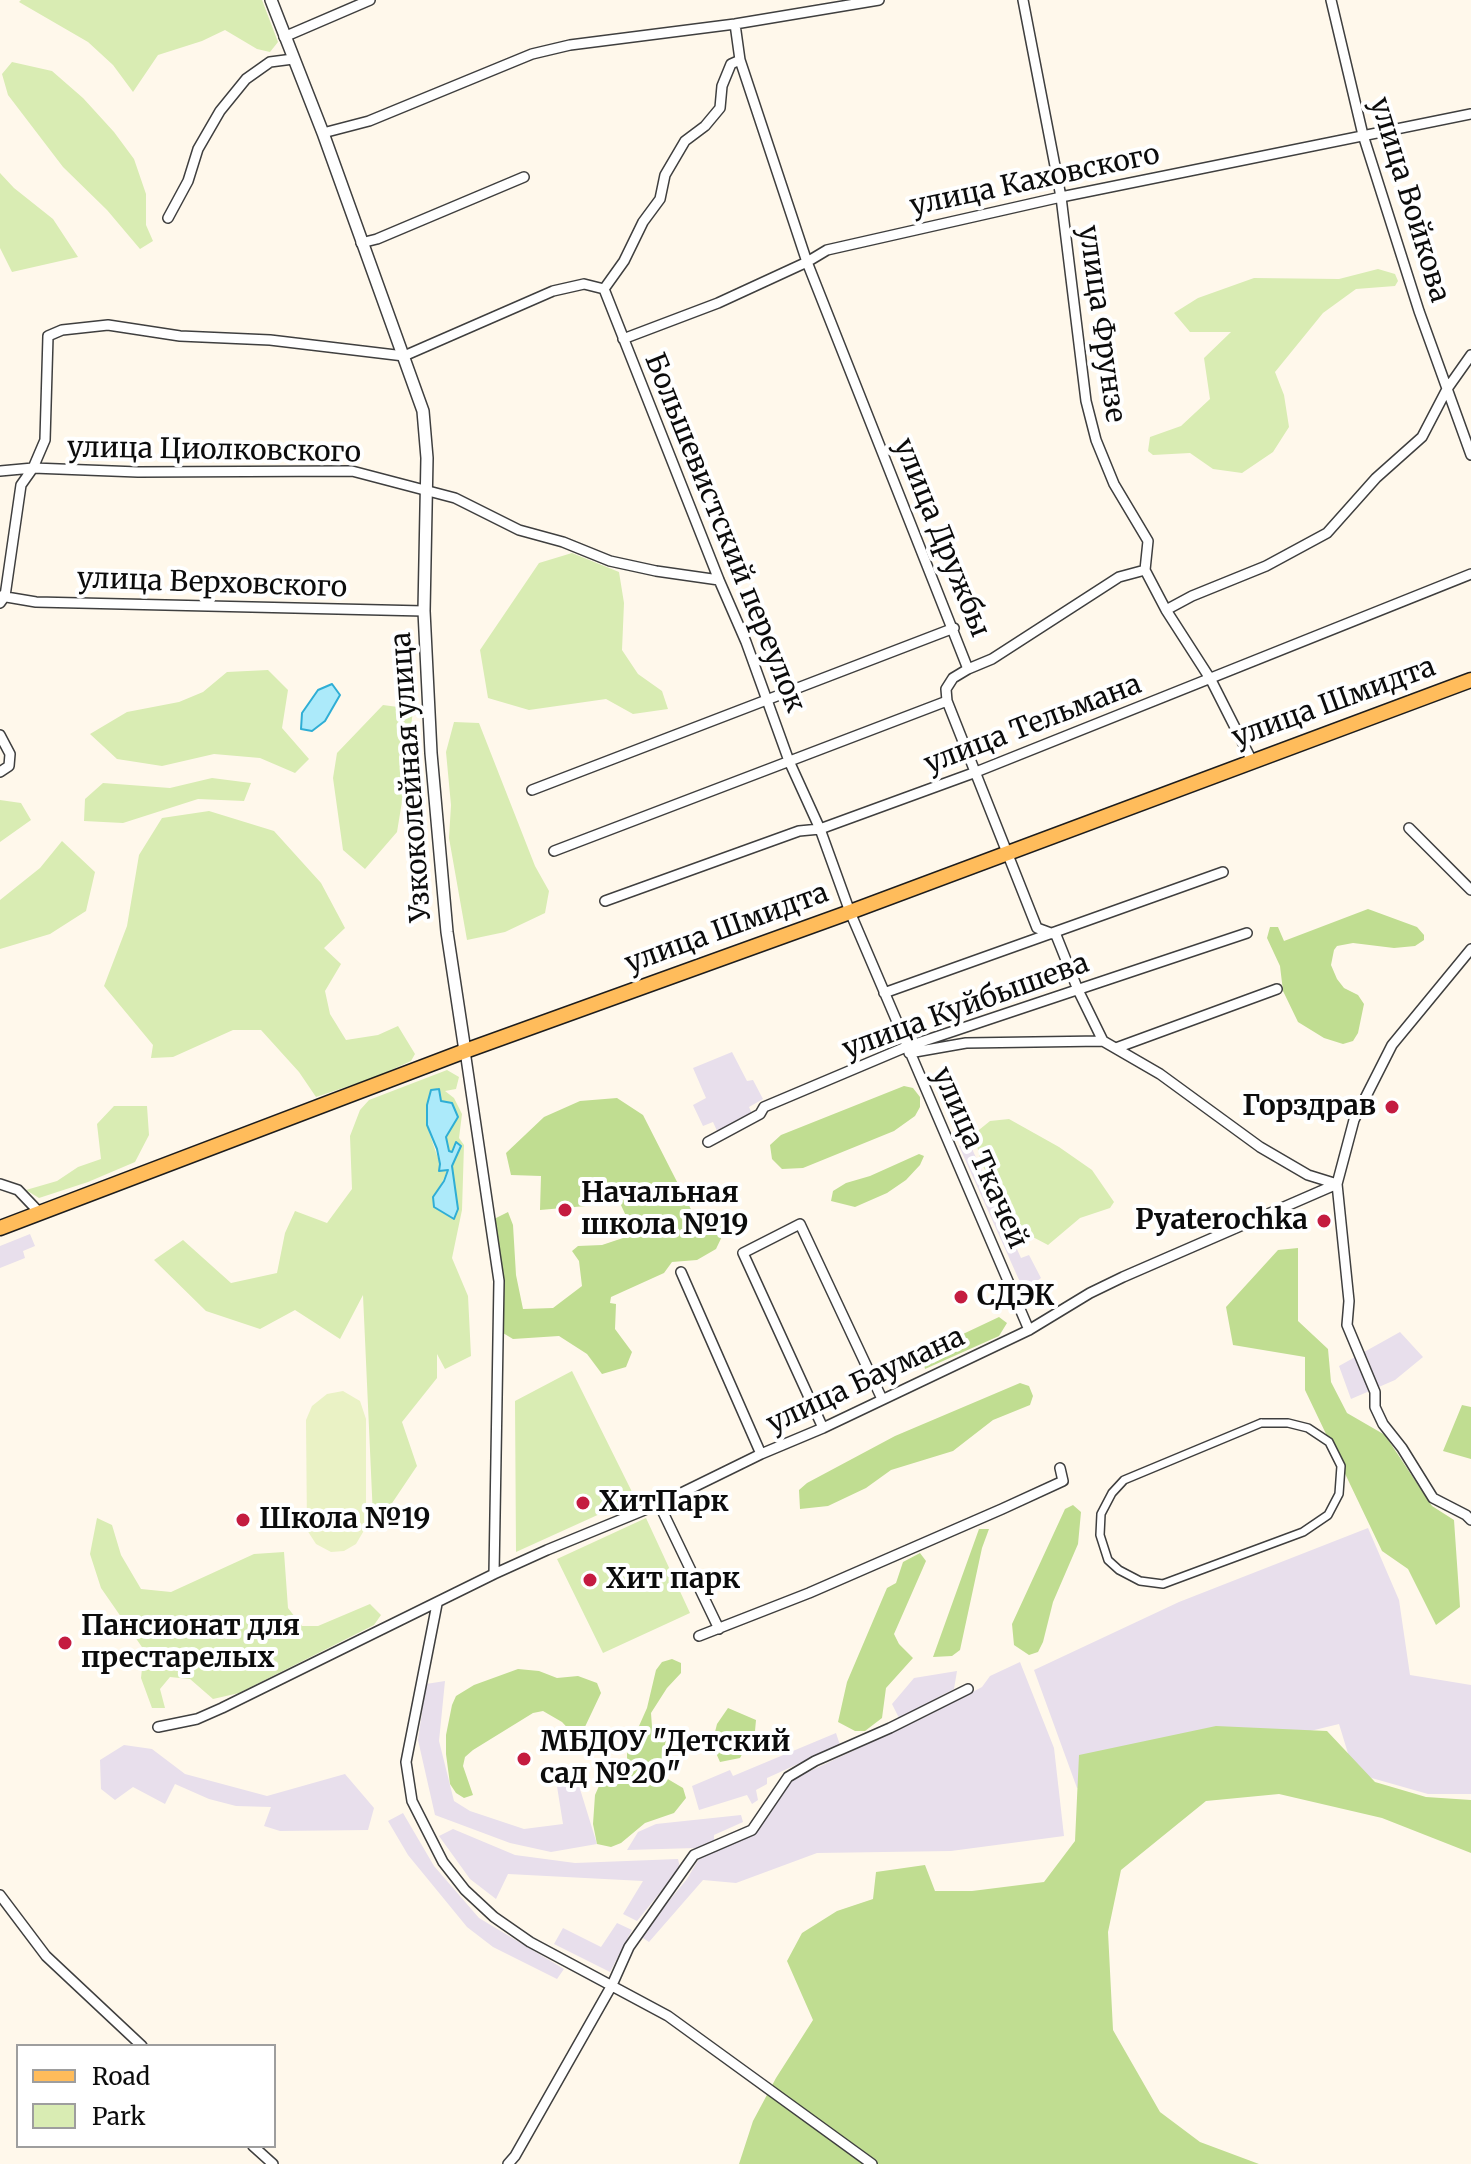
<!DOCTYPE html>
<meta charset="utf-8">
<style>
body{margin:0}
#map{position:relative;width:1471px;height:2164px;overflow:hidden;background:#fff8eb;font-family:Merriweather,serif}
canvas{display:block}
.legend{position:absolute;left:16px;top:2044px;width:260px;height:104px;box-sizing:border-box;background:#fff;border:2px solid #9e9e9e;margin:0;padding:10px 14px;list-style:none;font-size:24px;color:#0c0c0c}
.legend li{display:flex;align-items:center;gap:16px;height:40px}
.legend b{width:40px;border:2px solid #9e9e9e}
</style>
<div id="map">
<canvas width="1471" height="2164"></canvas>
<ul class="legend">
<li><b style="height:10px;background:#ffbc5b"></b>Road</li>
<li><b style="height:22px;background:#d9ecb3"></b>Park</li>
</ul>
</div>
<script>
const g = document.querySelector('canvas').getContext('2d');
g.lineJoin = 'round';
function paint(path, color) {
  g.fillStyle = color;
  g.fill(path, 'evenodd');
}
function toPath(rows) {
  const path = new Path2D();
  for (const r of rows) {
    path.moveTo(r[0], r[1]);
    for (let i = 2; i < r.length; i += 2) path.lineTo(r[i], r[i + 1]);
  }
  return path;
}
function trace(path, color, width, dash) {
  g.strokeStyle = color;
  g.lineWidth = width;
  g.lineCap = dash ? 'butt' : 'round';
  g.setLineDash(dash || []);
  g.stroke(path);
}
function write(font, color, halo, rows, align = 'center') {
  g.font = font + ' Merriweather,serif';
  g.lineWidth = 8;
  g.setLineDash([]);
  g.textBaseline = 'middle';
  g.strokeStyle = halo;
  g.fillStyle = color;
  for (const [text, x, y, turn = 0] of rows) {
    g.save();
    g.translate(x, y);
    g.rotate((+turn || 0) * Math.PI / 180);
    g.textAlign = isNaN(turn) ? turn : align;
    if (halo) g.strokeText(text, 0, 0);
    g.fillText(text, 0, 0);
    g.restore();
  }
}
paint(toPath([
 [732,1052,747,1081,753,1080,763,1099,749,1107,754,1118,718,1133,713,1122,703,1126,693,1105,706,1098,693,1068],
 [969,1142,1021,1258,1029,1255,1041,1278,1029,1287,1033,1297,1028,1300,959,1146],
 [30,1234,35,1246,23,1251,25,1258,0,1268,0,1246],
 [1400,1332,1423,1357,1395,1380,1351,1399,1339,1366],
 [1368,1528,1399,1600,1410,1675,1471,1685,1471,1794,1428,1794,1354,1773,1339,1724,1077,1788,1034,1670,1179,1602],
 [1020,1662,1054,1748,1064,1836,951,1851,817,1853,736,1883,703,1880,649,1942,640,1936,687,1879,701,1855,750,1829,776,1787,925,1717,982,1687,990,1676],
 [957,1671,954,1689,899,1718,892,1704,914,1678],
 [445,1681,439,1741,454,1801,470,1811,524,1829,563,1824,556,1780,576,1776,597,1844,551,1852,510,1843,435,1815,418,1740,426,1684],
 [836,1733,840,1745,767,1778,767,1784,756,1790,758,1800,752,1804,747,1795,699,1810,692,1786,730,1770,733,1776],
 [124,1745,152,1749,185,1774,267,1796,345,1774,374,1808,368,1830,280,1831,264,1826,271,1807,236,1806,209,1799,175,1784,165,1804,133,1787,115,1800,101,1789,100,1760],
 [403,1813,434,1866,479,1918,564,1969,557,1979,493,1947,467,1927,408,1855,388,1821],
 [741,1815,743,1822,714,1835,714,1840,696,1848,627,1850,638,1832,656,1824],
 [453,1829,515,1855,575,1863,678,1859,680,1868,637,1921,623,1914,643,1881,508,1874,496,1899,470,1879,439,1836],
 [617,1923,632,1930,610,1972,554,1944,563,1928,601,1947]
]), '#e8dfec');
paint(toPath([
 [21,0,262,0,278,42,270,52,257,49,225,30,202,41,158,55,133,92,113,65,88,42,19,2],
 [12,62,52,71,83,98,114,132,134,159,146,194,146,225,153,241,140,249,107,210,63,167,8,95,2,74],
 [0,173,14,188,53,219,78,257,12,272,0,248],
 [1378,269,1395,274,1398,281,1395,286,1356,289,1323,313,1275,372,1284,395,1289,427,1273,452,1242,473,1213,469,1190,453,1153,455,1148,451,1150,437,1181,426,1210,399,1204,358,1231,332,1190,332,1174,313,1198,298,1254,278,1339,279],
 [572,553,619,572,624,603,622,650,638,674,662,691,668,709,633,714,606,699,529,710,488,698,480,650,539,563],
 [268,670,288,690,282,728,309,759,295,773,260,758,214,754,162,766,117,759,90,734,127,712,179,702,203,692,227,672],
 [383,705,413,709,406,777,397,832,365,869,343,850,333,778,337,753],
 [454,722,479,723,535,866,549,891,545,913,505,932,467,940,449,838,451,805,446,752],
 [212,778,251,783,244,801,198,799,123,823,84,821,85,799,103,783,170,788],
 [0,800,21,803,31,820,0,842],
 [209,811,274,831,321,883,345,928,324,948,341,964,325,991,330,1014,346,1040,378,1035,398,1026,415,1054,411,1061,376,1077,316,1097,299,1072,261,1030,233,1030,173,1057,151,1058,153,1045,104,986,127,926,139,855,162,818],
 [62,841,95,872,86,911,50,934,0,949,0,900,40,868],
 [447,1070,459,1077,456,1089,445,1091,454,1098,462,1114,459,1138,464,1145,462,1210,452,1258,468,1296,471,1356,445,1369,437,1354,437,1378,402,1422,417,1466,378,1524,373,1517,363,1295,340,1339,295,1310,260,1329,206,1311,154,1260,183,1240,231,1283,277,1273,285,1233,295,1211,327,1223,352,1189,350,1136,360,1110,369,1100],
 [439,1092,441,1101,458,1117,446,1137,448,1151,452,1152,460,1146,452,1166,456,1191,439,1189,448,1169,440,1164,428,1129,430,1094],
 [114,1106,147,1106,149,1135,135,1162,88,1182,39,1198,26,1190,57,1181,78,1167,101,1159,97,1124],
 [1009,1119,1059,1147,1092,1170,1114,1202,1110,1208,1080,1218,1048,1245,1012,1226,981,1162,974,1134,990,1121],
 [572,1371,635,1498,516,1552,515,1401],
 [97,1518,112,1525,121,1555,141,1589,171,1592,254,1554,284,1552,288,1608,302,1626,318,1626,370,1604,381,1615,374,1625,239,1693,213,1699,190,1679,170,1677,160,1689,165,1708,152,1708,141,1678,144,1650,101,1588,90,1554],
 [646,1518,690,1613,603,1653,557,1559]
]), '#d9ecb3');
paint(toPath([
 [1368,909,1417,927,1424,935,1424,940,1415,946,1394,948,1353,943,1337,946,1334,950,1331,965,1337,979,1344,988,1358,995,1364,1004,1358,1033,1353,1041,1343,1044,1324,1038,1298,1022,1283,991,1280,966,1267,938,1270,927,1278,927,1284,941],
 [904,1086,913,1088,920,1097,920,1107,915,1116,894,1131,803,1168,782,1169,772,1159,770,1145,781,1135],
 [617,1098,643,1115,700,1227,722,1216,726,1228,716,1249,697,1260,672,1262,664,1273,611,1297,610,1303,616,1304,615,1329,632,1352,626,1367,602,1374,587,1354,559,1336,513,1339,503,1333,494,1219,508,1212,513,1225,516,1275,523,1309,553,1308,582,1286,579,1261,572,1251,578,1246,602,1245,623,1238,626,1216,620,1203,540,1210,541,1176,511,1175,506,1153,544,1117,580,1101],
 [919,1154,924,1156,920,1165,906,1180,887,1193,855,1207,831,1201,833,1191,846,1183,870,1176],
 [1298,1248,1298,1321,1328,1349,1331,1382,1347,1413,1385,1435,1432,1506,1454,1520,1460,1607,1436,1625,1408,1569,1382,1551,1305,1390,1305,1357,1233,1345,1226,1307,1278,1250],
 [999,1317,1007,1323,999,1336,925,1369,923,1360,927,1351],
 [1020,1383,1029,1386,1033,1396,1030,1405,993,1420,953,1451,891,1470,866,1488,828,1506,800,1509,799,1490,807,1483,895,1436],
 [1462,1405,1471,1407,1471,1459,1443,1451],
 [1073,1505,1081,1512,1078,1544,1053,1602,1043,1642,1038,1652,1029,1655,1014,1645,1012,1624,1065,1509],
 [979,1529,989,1529,982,1548,960,1650,952,1656,933,1657],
 [920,1553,926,1561,894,1634,899,1644,913,1658,886,1688,882,1718,865,1731,855,1731,838,1722,847,1682,887,1588,896,1583,903,1562],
 [672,1659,681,1663,681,1673,667,1688,651,1713,652,1727,661,1731,666,1740,659,1769,666,1778,683,1788,686,1798,674,1813,645,1823,621,1843,611,1847,597,1844,593,1824,595,1795,599,1786,616,1775,627,1760,627,1753,647,1708,656,1670,662,1662],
 [518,1669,539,1671,557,1678,578,1676,597,1683,601,1693,583,1731,576,1737,562,1722,543,1711,533,1713,473,1750,465,1757,463,1766,473,1795,464,1798,456,1793,450,1784,446,1754,446,1735,452,1705,456,1696,474,1685],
 [728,1708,756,1720,755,1731,740,1758,720,1762,712,1744,717,1724],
 [1216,1726,1327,1731,1375,1782,1426,1797,1471,1800,1471,1853,1382,1818,1279,1794,1206,1801,1121,1870,1108,1932,1113,2030,1160,2112,1200,2142,1259,2164,739,2164,753,2121,776,2078,813,2020,787,1961,802,1933,837,1911,873,1899,876,1872,925,1865,935,1891,972,1891,1044,1882,1075,1841,1079,1755]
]), '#c0dd91');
paint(toPath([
 [343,1391,360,1401,366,1419,366,1527,356,1544,344,1551,331,1552,316,1544,307,1530,306,1420,312,1406,327,1394]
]), '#eaf2c5');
const water = toPath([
 [332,684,340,695,325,721,312,731,301,729,302,713,318,690,332,684],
 [439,1089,441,1101,452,1103,458,1117,446,1137,449,1151,452,1152,456,1142,461,1146,452,1166,458,1209,454,1219,434,1207,433,1197,444,1181,448,1170,439,1171,440,1164,437,1149,427,1125,427,1105,431,1090,439,1089]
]);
paint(water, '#aceafa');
trace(water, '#2faed5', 2);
const pedestrian = toPath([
 [1261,1423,1288,1423,1308,1428,1329,1442,1341,1466,1339,1494,1328,1515,1303,1532,1163,1584,1140,1581,1119,1570,1108,1560,1100,1535,1101,1514,1112,1493,1124,1480,1261,1423]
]);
const minor = toPath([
 [1023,0,1061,197,1086,401,1096,440,1114,484,1148,541,1145,570,1166,610,1211,680,1252,761],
 [1331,0,1363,135,1419,311,1471,455],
 [735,24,740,60,807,262,968,669,953,678,946,689,947,701,1037,928,1056,935,1078,990,1103,1041],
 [284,37,370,0],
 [740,60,731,64,722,86,720,108,705,126,685,141,665,175,660,199,643,222,624,261,604,289,719,580,746,642,789,761,820,829,850,912,1029,1330],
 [323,133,369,121,532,54,570,45,735,24,879,0],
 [168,218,188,181,198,149,220,111,246,79,270,62,293,59],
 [361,243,377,239,524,177],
 [623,339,718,303,807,262,827,250,1061,197,1471,114],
 [0,471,33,468,138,472,352,471,455,498,519,530,563,542,610,561,656,571,719,580],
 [0,596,36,602,424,611],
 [0,603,5,596,21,485,33,468,45,440,48,336,62,330,108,325,180,336,270,340,404,356,553,291,584,284,604,289],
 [1166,610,1192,596,1266,566,1327,533,1376,478,1422,437,1447,389,1471,355],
 [968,669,992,659,1119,577,1145,570],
 [0,735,10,754,9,766,0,772],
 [532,790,954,628],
 [1409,828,1471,890],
 [554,851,947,701],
 [605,901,799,831,820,829,976,772,1471,574],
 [1471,949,1392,1045,1354,1120,1337,1184,1349,1301,1347,1325,1375,1392,1375,1407,1383,1424,1402,1448,1433,1498,1466,1515,1471,1520],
 [884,993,1223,872],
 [1116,1048,1277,989],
 [465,1051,499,1281,494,1574],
 [909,1053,966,1043,1103,1041,1160,1074,1260,1147,1308,1175,1337,1184],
 [708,1142,760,1114,764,1107,906,1047,1247,933],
 [0,1184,18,1190,39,1212],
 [681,1272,761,1454],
 [823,1428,743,1253,800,1224,882,1399],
 [659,1504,719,1629],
 [437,1604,406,1762,412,1801,443,1862,465,1890,494,1917,530,1942,668,2016,872,2164],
 [699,1636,809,1593,1002,1509,1063,1481,1060,1468],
 [158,1727,197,1719,222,1708,494,1574,547,1550,659,1504,761,1454,823,1428,1029,1330,1090,1293,1123,1277,1337,1184],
 [0,1895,46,1956,142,2046],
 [253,2146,273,2164],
 [508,2164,515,2156,612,1985,629,1947,694,1855,752,1830,788,1777,815,1761,890,1728,968,1689]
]);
const tertiary = toPath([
 [271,0,323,133,423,411,427,458,424,611,431,753,447,932,465,1051]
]);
const primary = toPath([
 [0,1228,465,1051,850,912,1471,680]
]);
trace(pedestrian, '#3f3f3f', 10);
trace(minor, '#3f3f3f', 12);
trace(tertiary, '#3f3f3f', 14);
trace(primary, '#1d1d1d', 17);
trace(pedestrian, '#fff', 7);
trace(minor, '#fff', 9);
trace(tertiary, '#fff', 11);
trace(primary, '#ffbc5b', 14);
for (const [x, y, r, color] of [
 [1392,1107,8,"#c41c40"],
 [565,1210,8,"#c41c40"],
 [1324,1221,8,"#c41c40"],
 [961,1297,8,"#c41c40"],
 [583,1503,8,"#c41c40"],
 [243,1520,8,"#c41c40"],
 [590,1580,8,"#c41c40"],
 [65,1643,8,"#c41c40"],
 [524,1759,8,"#c41c40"]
]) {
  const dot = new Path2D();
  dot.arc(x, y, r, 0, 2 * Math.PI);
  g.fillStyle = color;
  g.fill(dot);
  trace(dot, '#fff', 3);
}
write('28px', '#0c0c0c', '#fff', [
 ["улица Каховского",1035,181,-12],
 ["улица Войкова",1409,200,73],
 ["улица Фрунзе",1101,324,82],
 ["улица Циолковского",214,451,1],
 ["Большевистский переулок",724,533,68],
 ["улица Дружбы",941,538,68],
 ["улица Верховского",212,584,2],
 ["улица Шмидта",1334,703,-20],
 ["улица Тельмана",1033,725,-21],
 ["Узкоколейная улица",412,777,-94],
 ["улица Шмидта",727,929,-20],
 ["улица Куйбышева",966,1007,-20],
 ["улица Ткачей",979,1158,66],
 ["улица Баумана",866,1381,-25]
]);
write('bold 28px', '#0c0c0c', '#fff', [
 ["Горздрав",1376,1107,"right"],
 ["Начальная",581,1194],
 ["школа №19",581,1226],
 ["Pyaterochka",1308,1221,"right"],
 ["СДЭК",977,1297],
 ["ХитПарк",599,1503],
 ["Школа №19",259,1520],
 ["Хит парк",606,1580],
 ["Пансионат для",81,1627],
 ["престарелых",81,1659],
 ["МБДОУ \"Детский",540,1743],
 ["сад №20\"",540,1775]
], 'left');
</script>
